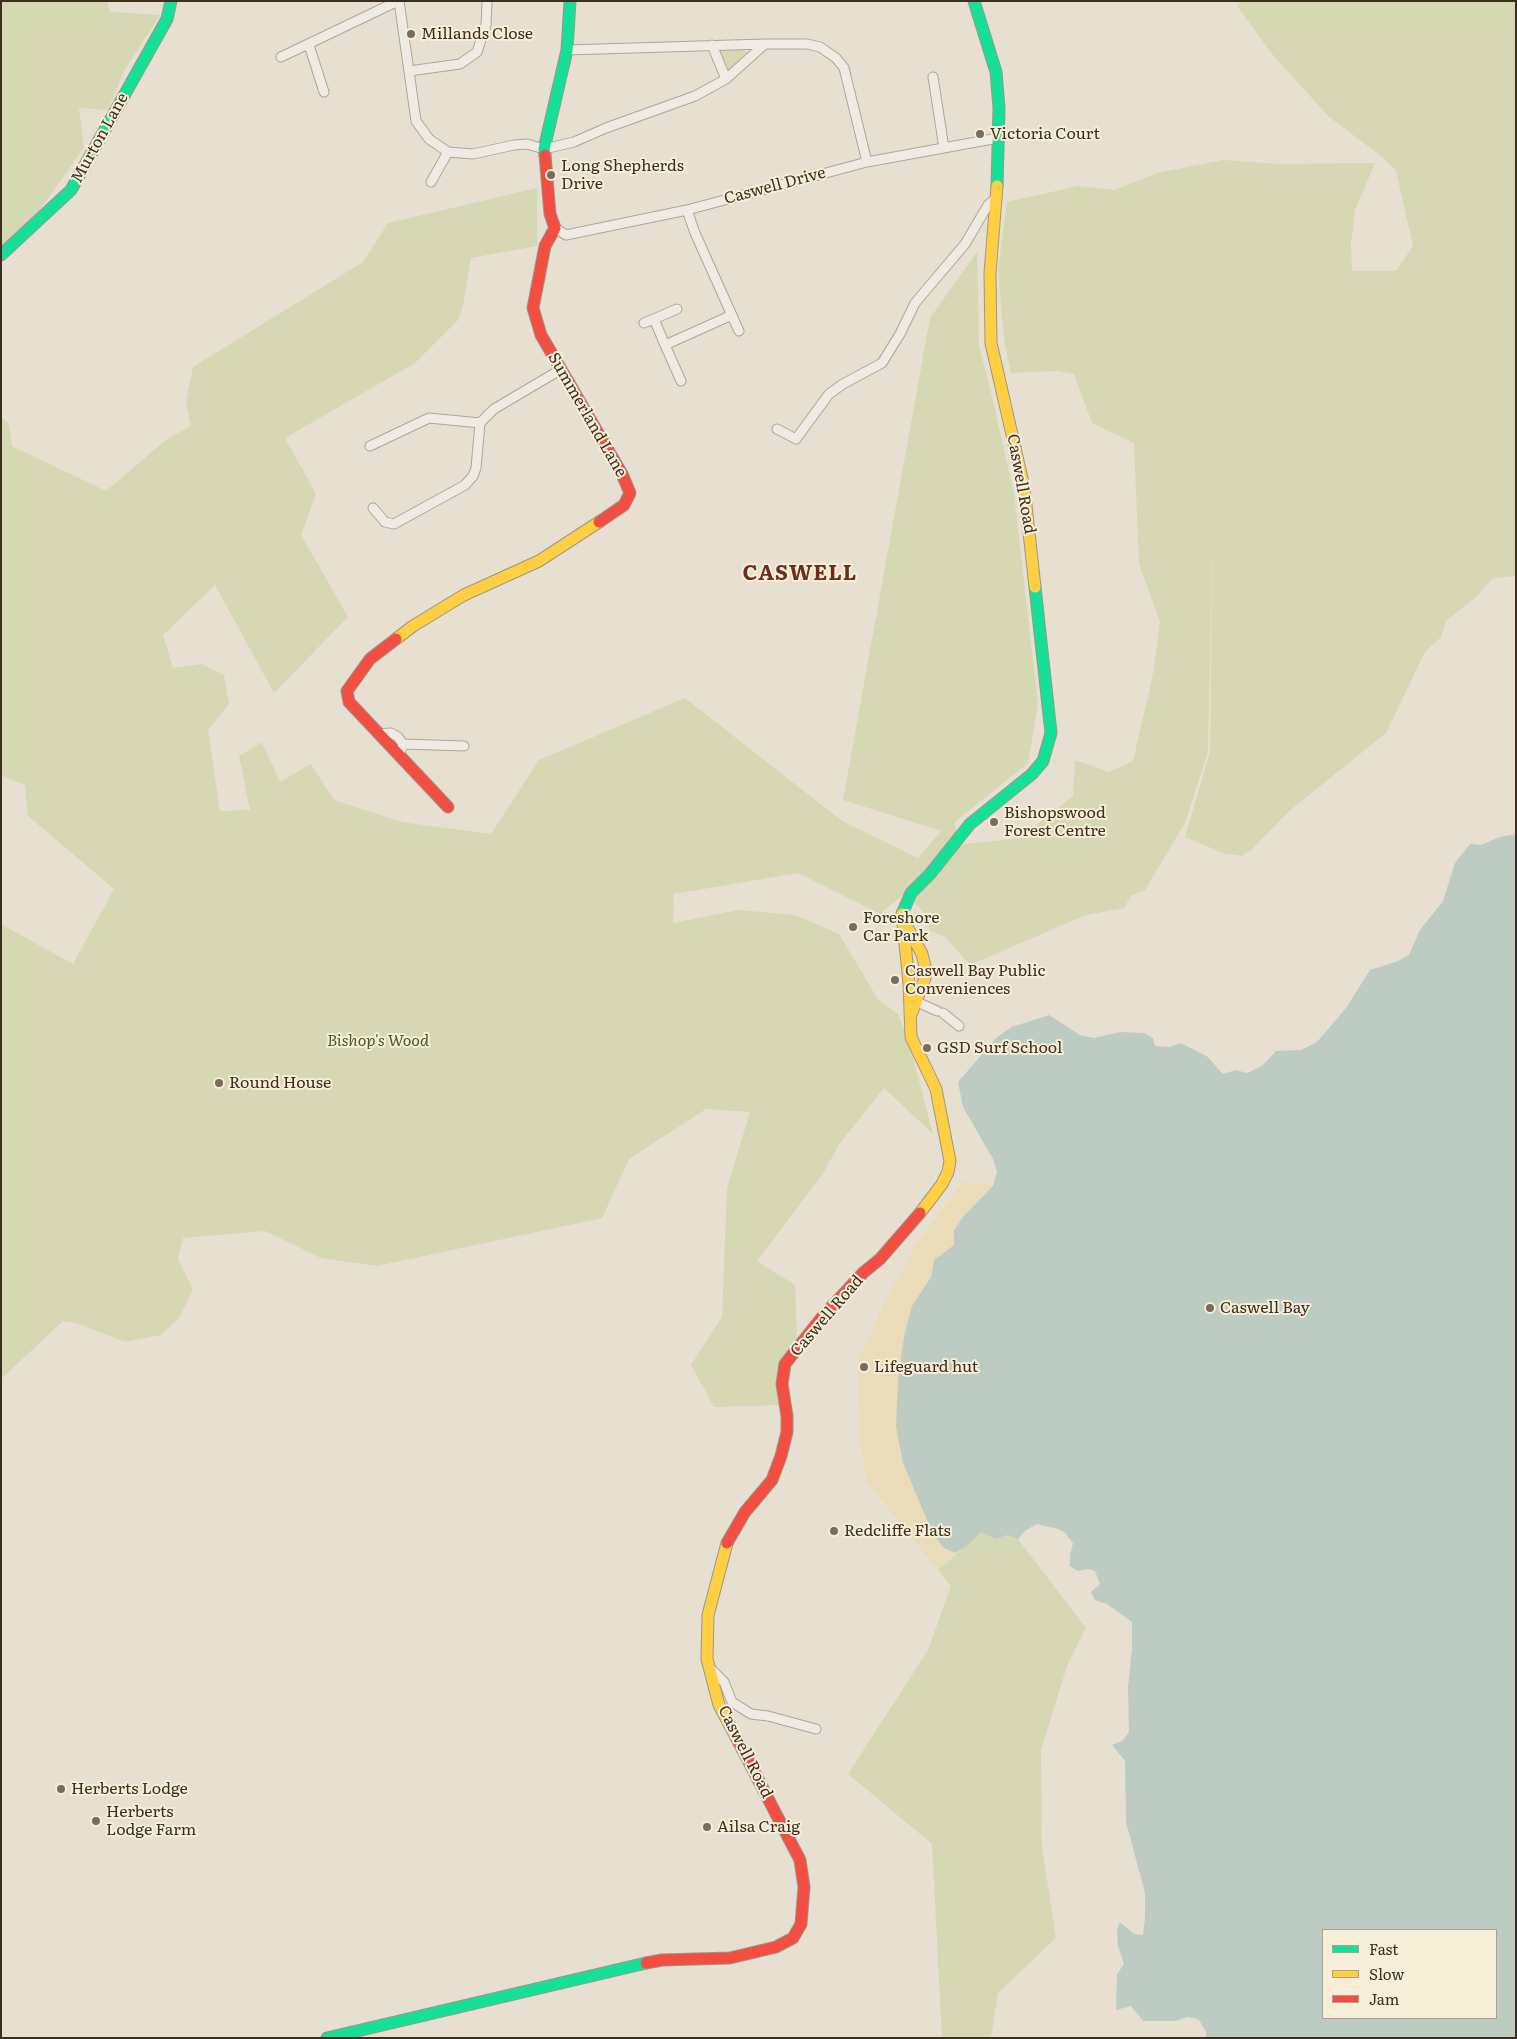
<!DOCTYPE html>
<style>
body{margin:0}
#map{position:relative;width:1517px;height:2039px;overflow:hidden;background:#e7e0d1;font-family:Literata,serif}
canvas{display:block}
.frame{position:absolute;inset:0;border:2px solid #3d2e20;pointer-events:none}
.legend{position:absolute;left:1322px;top:1929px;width:175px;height:90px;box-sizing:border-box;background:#f7eed8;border:1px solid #ada18e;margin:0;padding:6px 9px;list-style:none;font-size:15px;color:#3d2e20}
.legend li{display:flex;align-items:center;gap:10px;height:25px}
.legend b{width:25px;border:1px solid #ada18e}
</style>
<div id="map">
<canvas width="1517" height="2039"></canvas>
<div class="frame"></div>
<ul class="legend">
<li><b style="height:6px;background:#16e098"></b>Fast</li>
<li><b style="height:6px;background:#ffcf43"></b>Slow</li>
<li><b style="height:6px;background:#f24e42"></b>Jam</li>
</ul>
</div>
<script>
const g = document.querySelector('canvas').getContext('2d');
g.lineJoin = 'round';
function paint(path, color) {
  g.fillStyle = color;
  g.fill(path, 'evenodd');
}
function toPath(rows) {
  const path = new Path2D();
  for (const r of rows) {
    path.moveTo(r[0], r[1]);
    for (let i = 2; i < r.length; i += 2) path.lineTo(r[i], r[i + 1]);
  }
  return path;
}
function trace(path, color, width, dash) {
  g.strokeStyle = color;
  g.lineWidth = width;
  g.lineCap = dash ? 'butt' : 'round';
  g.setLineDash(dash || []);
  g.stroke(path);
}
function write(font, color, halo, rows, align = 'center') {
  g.font = font + ' Literata,serif';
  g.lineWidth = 4;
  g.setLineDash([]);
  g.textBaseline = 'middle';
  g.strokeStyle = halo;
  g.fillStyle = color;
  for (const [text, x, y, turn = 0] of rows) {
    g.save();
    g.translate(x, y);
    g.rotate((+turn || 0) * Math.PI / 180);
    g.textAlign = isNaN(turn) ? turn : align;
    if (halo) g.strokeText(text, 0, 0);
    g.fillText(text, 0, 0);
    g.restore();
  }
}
paint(toPath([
 [1,1,107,1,110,12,160,15,124,71,108,110,79,108,84,147,43,206,25,227,1,248],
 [1241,1,1516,1,1516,576,1493,578,1476,597,1446,621,1441,637,1425,652,1386,733,1288,812,1251,850,1242,856,1223,853,1185,837,1210,751,1213,530,1208,752,1185,823,1145,890,1131,896,1124,908,1086,915,970,965,945,937,929,930,924,913,905,893,880,914,798,873,674,894,673,923,738,910,795,915,839,934,879,1001,898,1014,908,1038,933,1134,884,1088,840,1143,822,1175,757,1261,795,1285,797,1339,783,1360,780,1405,714,1407,691,1365,722,1317,727,1188,750,1112,706,1109,629,1159,602,1218,377,1266,321,1258,265,1231,183,1238,178,1259,193,1289,179,1318,161,1335,125,1342,76,1323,63,1321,1,1379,1,924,73,964,114,889,28,816,25,785,1,775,1,417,8,423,12,446,106,491,167,439,191,426,186,402,193,367,363,262,388,223,537,188,537,246,471,258,463,306,458,320,415,363,285,438,316,494,301,535,348,617,274,693,215,585,163,635,173,668,202,664,224,675,229,704,208,730,220,811,250,810,239,756,262,742,280,782,311,764,334,800,402,822,491,834,539,760,685,698,842,821,918,858,941,831,843,800,930,318,977,252,979,346,988,380,1014,493,1038,704,1028,763,955,822,957,845,1020,838,1073,796,1075,760,1109,772,1133,761,1152,679,1160,622,1139,564,1134,443,1092,423,1074,374,1057,371,1011,373,1004,339,998,269,1007,202,1078,186,1115,190,1157,173,1223,160,1280,164,1375,163,1355,210,1351,243,1352,271,1396,271,1413,246,1396,171,1381,156,1328,116,1273,55,1237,6],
 [720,50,742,50,749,53,728,72,724,72,719,54],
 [981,1532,995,1539,1008,1535,1018,1539,1086,1628,1068,1663,1041,1750,1042,1847,1056,1938,998,1993,991,2038,942,2038,932,1844,848,1774,928,1650,951,1586,938,1570]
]), '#d6d7b3');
paint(toPath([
 [963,1182,993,1186,985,1195,954,1245,934,1260,933,1271,924,1289,898,1379,896,1427,903,1463,933,1534,944,1548,955,1553,938,1570,867,1482,860,1442,858,1361,882,1308,916,1244]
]), '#eadcb9');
paint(toPath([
 [1516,834,1516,2038,1206,2038,1206,2032,1199,2020,1193,2018,1187,2017,1175,2021,1143,2021,1131,2006,1116,2010,1117,1974,1124,1964,1118,1946,1117,1932,1118,1927,1120,1922,1134,1934,1143,1935,1145,1917,1145,1893,1126,1822,1125,1761,1112,1745,1122,1741,1129,1732,1128,1687,1132,1649,1132,1622,1107,1604,1095,1600,1091,1592,1100,1584,1095,1571,1088,1569,1078,1571,1070,1566,1070,1555,1073,1543,1064,1532,1058,1529,1037,1524,1026,1530,1018,1539,1008,1535,995,1539,981,1532,968,1545,955,1553,944,1548,933,1534,903,1463,896,1427,898,1379,904,1337,912,1306,931,1277,934,1260,954,1245,954,1230,963,1217,993,1186,997,1171,993,1159,963,1107,958,1082,997,1037,1012,1027,1049,1015,1080,1035,1094,1038,1120,1032,1144,1033,1153,1038,1155,1046,1169,1047,1181,1043,1208,1057,1223,1074,1236,1070,1247,1073,1262,1066,1276,1051,1301,1050,1317,1042,1346,1008,1370,970,1398,961,1409,955,1420,930,1443,901,1455,863,1470,844,1481,845,1500,837],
 [1323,1930,1496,1930,1496,2018,1323,2018]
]), '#bcccc2');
const street = toPath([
 [399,1,416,121,429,139,448,152,473,154,514,145,527,144,544,149,574,142,606,128,695,96,726,79,765,44],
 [309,45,324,92],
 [712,45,726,79],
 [567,50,765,44,807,44,820,47,836,58,844,68,867,162],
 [281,57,398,1],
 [409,71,460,64,477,52,486,25,487,1],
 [933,77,944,148],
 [431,182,448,152],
 [687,210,695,233,739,331],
 [555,228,566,235,687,210,867,162,998,138],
 [677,309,654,319,665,345,732,315],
 [644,323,654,319],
 [665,345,681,381],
 [777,429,796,439,829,394,843,384,882,363,900,334,915,303,965,244,988,205,997,197],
 [370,446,429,418,480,423,494,409,560,370],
 [373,508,385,522,394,524,465,485,473,476,476,468,480,423],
 [379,734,391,733,398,737,403,744,401,750],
 [403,744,464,746],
 [917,1002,937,1011],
 [943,1013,959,1026],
 [710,1668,724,1682,732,1702,751,1714,768,1716,816,1729]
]);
const fast = toPath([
 [974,1,996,72,999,108,997,186],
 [545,155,544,149,567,50,570,1],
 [1,255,71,190,167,19,171,1],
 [902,914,911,893,930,874,970,824,1032,774,1043,761,1051,733,1035,587],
 [327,2038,646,1963]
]);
const slow = toPath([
 [997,186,990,273,991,343,1024,487,1035,587],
 [396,639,413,626,464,595,539,561,599,522],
 [902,914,909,983,911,1037,936,1089,950,1161,948,1172,942,1184,920,1213],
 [905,923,922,954,925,966,925,978,911,1015],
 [727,1543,708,1615,707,1659,719,1705,737,1739]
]);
const jam = toPath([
 [545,155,550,214,555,228,545,246,533,308,541,335,622,474,630,493,624,505,599,522],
 [396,639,370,659,347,691,349,702,448,807],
 [727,1543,745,1512,772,1480,781,1456,787,1432,787,1416,782,1384,785,1364,823,1316,864,1272,880,1259,920,1213],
 [646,1963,662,1960,730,1958,776,1947,793,1938,801,1924,804,1887,800,1860,737,1739]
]);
trace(street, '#ada599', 11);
trace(fast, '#9c958a', 13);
trace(slow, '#9c958a', 13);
trace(jam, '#9c958a', 13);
trace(street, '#efebe3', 9);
trace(fast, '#16e098', 11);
trace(slow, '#ffcf43', 11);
trace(jam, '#f24e42', 11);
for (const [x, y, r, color] of [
 [411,34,5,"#786c5e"],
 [980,134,5,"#786c5e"],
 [551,175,5,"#786c5e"],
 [994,822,5,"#786c5e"],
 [853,927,5,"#786c5e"],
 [895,980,5,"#786c5e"],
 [927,1048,5,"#786c5e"],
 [219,1083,5,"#786c5e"],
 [1210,1308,5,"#786c5e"],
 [864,1367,5,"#786c5e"],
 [834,1531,5,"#786c5e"],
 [61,1789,5,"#786c5e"],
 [96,1821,5,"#786c5e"],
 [707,1827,5,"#786c5e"]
]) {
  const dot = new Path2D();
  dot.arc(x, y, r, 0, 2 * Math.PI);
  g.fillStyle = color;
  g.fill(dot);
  trace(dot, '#f7eed8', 2);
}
write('16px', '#3d2e20', '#f7eed8', [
 ["Millands Close",421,34],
 ["Victoria Court",990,134],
 ["Long Shepherds",561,166],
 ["Drive",561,184],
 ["Bishopswood",1004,813],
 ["Forest Centre",1004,831],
 ["Foreshore",863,918],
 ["Car Park",863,936],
 ["Caswell Bay Public",905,971],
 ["Conveniences",905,989],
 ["GSD Surf School",937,1048],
 ["Round House",229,1083],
 ["Caswell Bay",1220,1308],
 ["Lifeguard hut",874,1367],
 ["Redcliffe Flats",844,1531],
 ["Herberts Lodge",71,1789],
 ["Herberts",106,1812],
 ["Lodge Farm",106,1830],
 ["Ailsa Craig",717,1827]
], 'left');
write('16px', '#3d2e20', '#f7eed8', [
 ["Murton Lane",100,138,-61],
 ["Caswell Drive",775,186,-15],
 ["Summerland Lane",587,415,60],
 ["Caswell Road",1021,484,80],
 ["Caswell Road",827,1316,-49],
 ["Caswell Road",745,1752,63]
]);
write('italic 16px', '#4d5a26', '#f7eed8', [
 ["Bishop's Wood",378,1041]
]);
g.letterSpacing = '1px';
write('bold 21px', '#6b2e1e', '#f7eed8', [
 ["CASWELL",800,574]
]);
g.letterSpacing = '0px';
</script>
